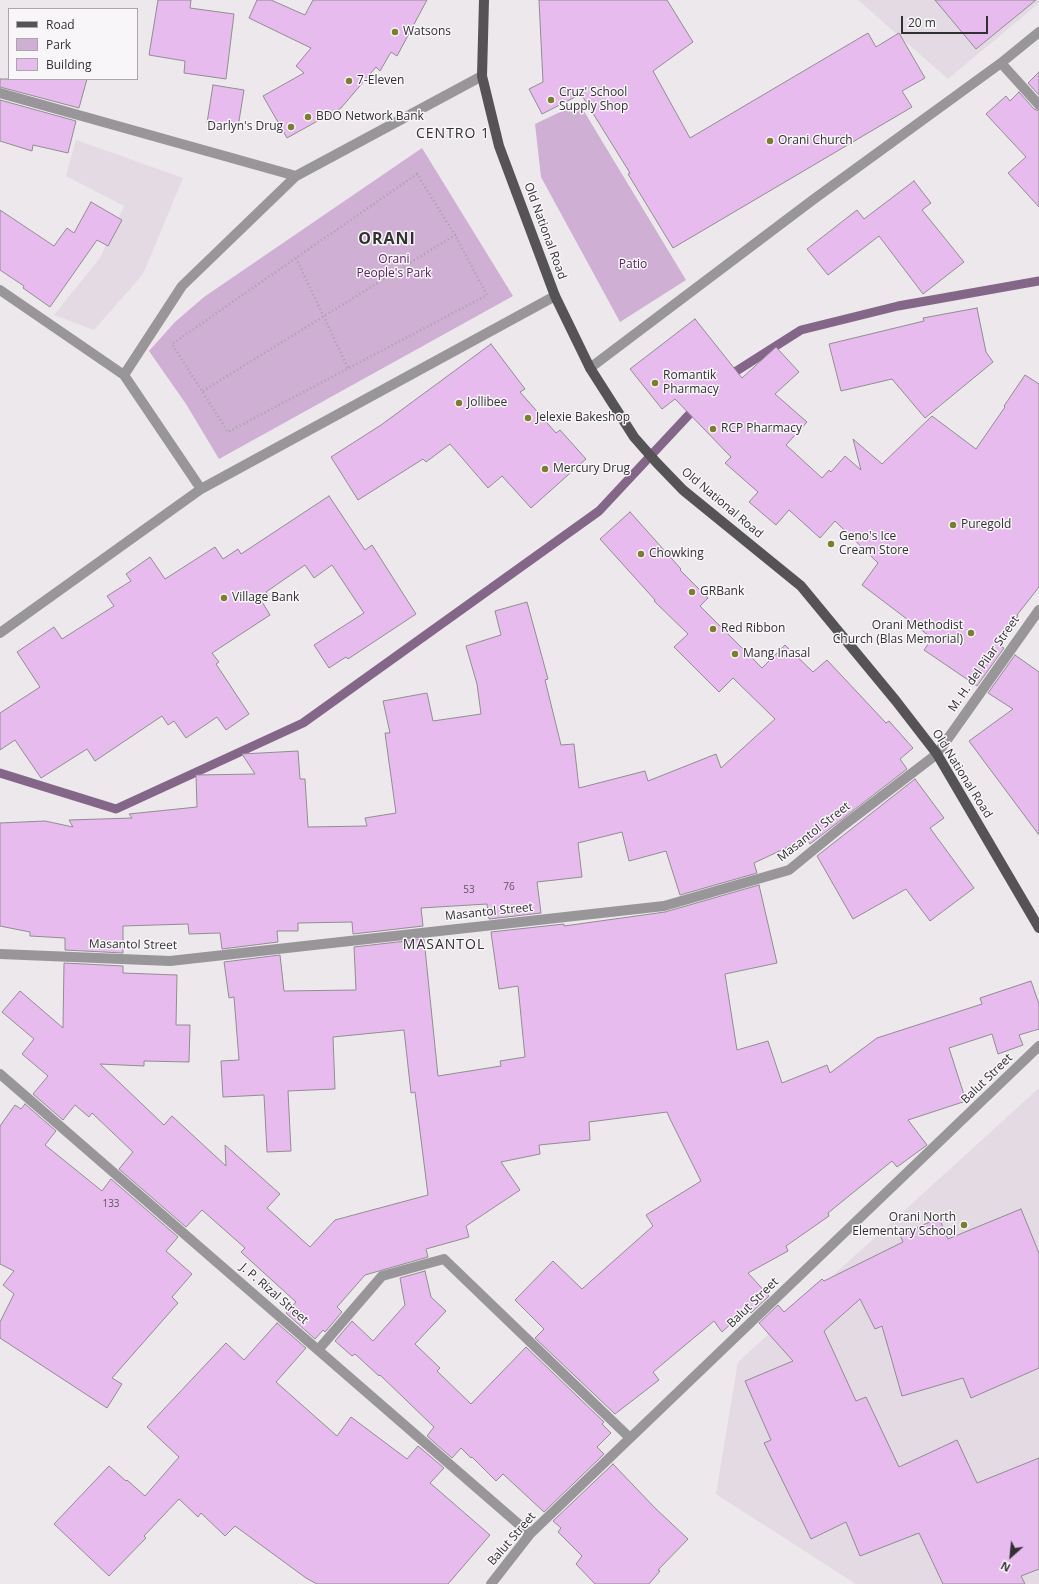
<!DOCTYPE html>
<style>
body{margin:0}
#map{position:relative;width:1039px;height:1584px;overflow:hidden;background:#ece8ec;font-family:"Open Sans",sans-serif}
canvas{display:block}
.legend{position:absolute;left:8px;top:8px;width:130px;height:72px;box-sizing:border-box;background:#f9f6fa;border:1px solid #a9a7aa;margin:0;padding:5px 7px;list-style:none;font-size:12px;color:#323132}
.legend li{display:flex;align-items:center;gap:8px;height:20px}
.legend b{width:20px;border:1px solid #a9a7aa}
.north{position:absolute;left:991px;top:1536px;width:40px;height:40px;-webkit-text-stroke:3px #f9f6fa;paint-order:stroke;rotate:207deg;font-size:11px;font-weight:700;line-height:16px;text-align:center;color:#323132}
.north::after{content:'';display:block;margin:auto;width:14px;height:18px;background:#323132;clip-path:polygon(50% 0,100% 100%,50% 72%,0 100%)}
.scale{position:absolute;left:901px;top:16px;width:87px;height:18px;box-sizing:border-box;border:2px solid #323132;border-top:0;padding-left:5px;font-size:12px;line-height:14px;white-space:nowrap;color:#323132;-webkit-text-stroke:3px #f9f6fa;paint-order:stroke}
</style>
<div id="map">
<canvas width="1039" height="1584"></canvas>
<ul class="legend">
<li><b style="height:5px;background:#565356"></b>Road</li>
<li><b style="height:11px;background:#cfafd4"></b>Park</li>
<li><b style="height:11px;background:#e8bbee"></b>Building</li>
</ul>
<div class="north">N</div>
<div class="scale">20 m</div>
</div>
<script>
const g = document.querySelector('canvas').getContext('2d');
g.lineJoin = 'round';
function paint(path, color) {
  g.fillStyle = color;
  g.fill(path, 'evenodd');
}
function toPath(rows) {
  const path = new Path2D();
  for (const r of rows) {
    path.moveTo(r[0], r[1]);
    for (let i = 2; i < r.length; i += 2) path.lineTo(r[i], r[i + 1]);
  }
  return path;
}
function trace(path, color, width, dash) {
  g.strokeStyle = color;
  g.lineWidth = width;
  g.lineCap = dash ? 'butt' : 'round';
  g.setLineDash(dash || []);
  g.stroke(path);
}
function write(font, color, halo, rows, align = 'center') {
  g.font = font + ' "Open Sans",sans-serif';
  g.lineWidth = 3;
  g.setLineDash([]);
  g.textBaseline = 'middle';
  g.strokeStyle = halo;
  g.fillStyle = color;
  for (const [text, x, y, turn = 0] of rows) {
    g.save();
    g.translate(x, y);
    g.rotate((+turn || 0) * Math.PI / 180);
    g.textAlign = isNaN(turn) ? turn : align;
    if (halo) g.strokeText(text, 0, 0);
    g.fillText(text, 0, 0);
    g.restore();
  }
}
paint(toPath([
 [858,0,1039,0,1039,3,948,79],
 [76,140,183,178,143,274,94,330,54,315,100,258,124,206,66,176],
 [1039,1088,1039,1584,856,1584,716,1494,738,1362]
]), '#e3dae4');
paint(toPath([
 [579,103,686,280,620,322,541,177,535,124],
 [422,148,513,296,219,459,186,404,149,351,175,322,204,297]
]), '#cfafd4');
trace(toPath([
 [727,377,801,330,898,306,1039,281],
 [0,773,116,809,303,723,599,511,698,405]
]), '#846688', 9);
const building = toPath([
 [158,0,191,0,190,8,234,14,226,79,184,73,185,61,149,55,158,0],
 [257,0,271,0,305,15,313,0,427,0,397,56,391,52,380,71,376,67,341,108,287,138,263,96,304,73,296,66,311,48,249,18,257,0],
 [539,0,667,0,693,42,653,71,690,138,868,33,876,47,899,33,925,78,902,91,912,107,673,248,628,174,630,173,581,94,542,114,529,89,543,82,539,0],
 [935,0,1036,0,976,49,935,0],
 [1039,72,1039,95,1028,83,1039,72],
 [0,79,87,79,79,108,0,87,0,79],
 [213,85,244,90,238,127,207,123,213,85],
 [1019,92,1034,109,1039,111,1039,207,1008,173,1026,157,986,114,1006,96,1010,101,1019,92],
 [0,100,76,121,68,153,33,145,32,151,0,141,0,100],
 [914,181,931,203,922,210,964,262,923,294,879,236,828,275,807,249,857,210,864,219,914,181],
 [91,202,122,220,108,246,97,240,50,307,23,288,24,286,0,270,0,210,54,246,67,228,74,233,91,202],
 [977,308,986,352,993,362,925,418,892,379,841,391,829,344,924,321,923,318,977,308],
 [695,319,742,378,776,347,799,372,775,394,807,422,786,445,822,478,829,470,831,472,845,456,861,470,853,439,882,464,932,416,976,449,1005,407,1004,406,1025,375,1039,384,1039,587,1017,615,1018,616,999,645,1004,648,977,686,924,650,932,638,862,585,878,563,835,521,820,538,789,510,776,525,749,502,758,492,725,463,731,457,675,399,662,409,630,369,695,319],
 [491,344,525,389,520,392,556,433,560,430,586,459,531,508,502,476,488,488,450,444,426,462,423,459,358,500,331,457,381,425,491,344],
 [329,496,365,550,372,545,416,614,348,659,346,657,329,668,314,645,364,613,332,565,314,578,305,565,266,592,269,596,261,600,270,615,212,653,219,662,216,664,249,714,226,730,217,717,186,738,174,721,168,725,162,716,95,761,87,749,41,778,15,740,0,750,0,713,40,687,17,652,54,627,62,639,114,606,107,596,131,581,126,574,150,557,165,579,215,547,223,559,238,549,241,554,329,496],
 [630,512,681,569,680,570,708,598,700,606,762,668,785,645,813,672,827,660,886,723,889,721,913,748,900,759,907,769,810,844,807,838,754,863,757,873,680,895,666,851,629,861,622,832,578,843,582,877,537,882,541,913,489,919,487,904,421,908,423,926,353,934,352,922,298,923,298,931,277,931,278,942,222,949,220,933,189,934,188,924,123,926,123,953,65,950,65,938,30,936,30,932,0,926,0,823,45,821,73,827,69,820,132,818,129,814,197,807,196,775,255,774,242,754,298,751,300,779,305,779,308,827,367,826,365,818,396,813,385,733,390,733,383,701,427,693,433,721,481,714,477,684,466,646,501,635,495,611,527,602,548,679,545,680,561,745,574,744,579,788,645,771,648,781,716,754,721,768,775,719,733,678,719,692,674,647,688,634,654,601,655,600,600,539,630,512],
 [1015,655,1039,672,1039,835,969,741,1013,709,988,693,1015,655],
 [915,779,944,818,930,828,974,888,930,921,906,889,853,919,817,856,915,779],
 [759,885,777,963,725,974,737,1050,768,1041,782,1083,827,1065,830,1073,877,1038,982,1004,980,998,1031,981,1039,1004,1039,1029,1019,1035,1023,1045,998,1054,992,1034,949,1048,966,1101,908,1120,927,1145,897,1167,892,1161,828,1213,829,1216,786,1246,788,1251,748,1273,769,1296,751,1313,747,1309,722,1332,714,1321,653,1372,659,1380,615,1414,535,1338,544,1329,515,1300,553,1261,582,1289,653,1226,646,1215,701,1181,670,1119,667,1112,589,1122,590,1140,539,1145,540,1154,501,1162,520,1190,466,1226,469,1237,426,1249,428,1257,365,1275,337,1307,342,1312,325,1332,323,1330,315,1339,286,1313,296,1302,241,1252,245,1248,202,1210,186,1227,119,1169,133,1152,92,1113,89,1117,75,1105,63,1120,33,1094,48,1076,22,1054,34,1039,2,1012,20,991,63,1028,64,963,123,966,123,973,177,975,176,1025,190,1025,189,1062,144,1061,144,1066,100,1064,164,1125,172,1116,226,1166,225,1145,280,1194,267,1208,310,1247,335,1220,428,1195,415,1092,411,1093,404,1030,333,1037,335,1089,288,1091,291,1151,267,1152,264,1095,223,1097,221,1061,239,1060,234,997,229,998,224,962,280,955,284,991,356,990,354,947,424,939,438,1076,501,1066,500,1061,525,1057,518,986,499,989,491,932,564,924,564,926,665,912,759,885],
 [25,1104,56,1131,45,1145,102,1191,111,1179,178,1237,166,1251,192,1274,172,1297,178,1303,112,1378,122,1384,107,1408,0,1338,0,1322,14,1294,3,1285,14,1271,0,1264,0,1126,15,1105,21,1109,25,1104],
 [1021,1209,1039,1253,1039,1368,971,1398,963,1378,902,1396,882,1326,875,1329,860,1299,824,1331,856,1401,866,1397,899,1467,957,1440,977,1483,1039,1458,1039,1569,1021,1576,1025,1584,943,1584,919,1533,860,1556,846,1522,811,1539,764,1443,771,1440,745,1381,793,1361,759,1323,778,1305,784,1312,822,1279,824,1281,903,1242,900,1235,939,1218,948,1239,1021,1209],
 [425,1271,431,1297,446,1311,415,1344,440,1368,437,1371,471,1404,526,1347,604,1422,602,1424,611,1433,597,1447,604,1454,544,1512,503,1474,496,1481,472,1457,471,1458,461,1448,452,1458,427,1436,434,1427,380,1375,379,1376,355,1354,352,1356,335,1341,352,1321,373,1341,405,1305,400,1278,425,1271],
 [277,1323,306,1348,276,1382,337,1436,351,1417,407,1459,418,1446,444,1468,430,1483,490,1535,448,1584,317,1584,306,1578,235,1526,225,1536,201,1513,198,1517,179,1499,144,1536,146,1538,109,1576,54,1524,109,1466,126,1481,127,1480,145,1496,179,1457,147,1427,226,1343,244,1360,277,1323],
 [613,1464,655,1508,688,1539,658,1570,660,1571,649,1584,595,1584,576,1564,582,1556,558,1532,561,1528,553,1521,613,1464]
]);
paint(building, '#e8bbee');
trace(building, '#908d91', 1);
trace(toPath([
 [296,258,348,368],
 [203,391,455,235,417,174,172,344,228,432,487,295,455,235]
]), '#a5a2a5', 2.5, [1, 3]);
trace(toPath([
 [1001,63,1039,105],
 [0,93,296,176],
 [0,290,124,375,201,489],
 [590,368,814,199,1001,63,1039,32],
 [124,375,182,286,296,176,482,76],
 [0,633,201,489,555,296],
 [0,954,170,961,664,906,789,870,844,825,937,754,1039,610],
 [0,1074,530,1534],
 [318,1350,382,1276,444,1259,630,1438],
 [491,1584,530,1534,1039,1046]
]), '#989698', 10);
trace(toPath([
 [484,0,482,76,499,146,555,296,590,368,634,437,656,462,683,490,801,586,896,701,937,754,1039,928]
]), '#565356', 10);
for (const [x, y, r, color] of [
 [395,32,4,"#7a7f29"],
 [349,81,4,"#7a7f29"],
 [551,100,4,"#7a7f29"],
 [308,117,4,"#7a7f29"],
 [291,127,4,"#7a7f29"],
 [770,141,4,"#7a7f29"],
 [655,383,4,"#7a7f29"],
 [459,403,4,"#7a7f29"],
 [528,418,4,"#7a7f29"],
 [713,429,4,"#7a7f29"],
 [545,469,4,"#7a7f29"],
 [953,525,4,"#7a7f29"],
 [831,544,4,"#7a7f29"],
 [641,554,4,"#7a7f29"],
 [692,592,4,"#7a7f29"],
 [224,598,4,"#7a7f29"],
 [713,629,4,"#7a7f29"],
 [971,633,4,"#7a7f29"],
 [735,654,4,"#7a7f29"],
 [964,1225,4,"#7a7f29"]
]) {
  const dot = new Path2D();
  dot.arc(x, y, r, 0, 2 * Math.PI);
  g.fillStyle = color;
  g.fill(dot);
  trace(dot, '#f9f6fa', 1.5);
}
write('10px', '#605461', null, [
 ["76",509,887],
 ["53",469,890],
 ["133",111,1204]
]);
write('12px', '#323132', '#f9f6fa', [
 ["Watsons",403,32],
 ["7-Eleven",357,81],
 ["Cruz' School",559,93],
 ["Supply Shop",559,107],
 ["BDO Network Bank",316,117],
 ["Darlyn's Drug",283,127,"right"],
 ["Orani Church",778,141],
 ["Romantik",663,376],
 ["Pharmacy",663,390],
 ["Jollibee",467,403],
 ["Jelexie Bakeshop",536,418],
 ["RCP Pharmacy",721,429],
 ["Mercury Drug",553,469],
 ["Puregold",961,525],
 ["Geno's Ice",839,537],
 ["Cream Store",839,551],
 ["Chowking",649,554],
 ["GRBank",700,592],
 ["Village Bank",232,598],
 ["Orani Methodist",963,626,"right"],
 ["Church (Blas Memorial)",963,640,"right"],
 ["Red Ribbon",721,629],
 ["Mang Inasal",743,654],
 ["Orani North",956,1218,"right"],
 ["Elementary School",956,1232,"right"]
], 'left');
write('12px', '#323132', '#f9f6fa', [
 ["Old National Road",545,231,70],
 ["Old National Road",722,503,40],
 ["M. H. del Pilar Street",984,664,-55],
 ["Old National Road",962,774,58],
 ["Masantol Street",814,832,-38],
 ["Masantol Street",489,912,-6],
 ["Masantol Street",133,945,1],
 ["Balut Street",987,1079,-44],
 ["J. P. Rizal Street",274,1294,41],
 ["Balut Street",753,1303,-44],
 ["Balut Street",512,1539,-49]
]);
write('12px', '#592561', '#f9f6fa', [
 ["Orani",394,260],
 ["People's Park",394,274],
 ["Patio",633,265]
]);
g.letterSpacing = '1px';
write('14px', '#323132', '#f9f6fa', [
 ["CENTRO 1",453,134],
 ["MASANTOL",444,945]
]);
g.letterSpacing = '0px';
g.letterSpacing = '1px';
write('bold 16px', '#323132', '#f9f6fa', [
 ["ORANI",387,239]
]);
g.letterSpacing = '0px';
</script>
